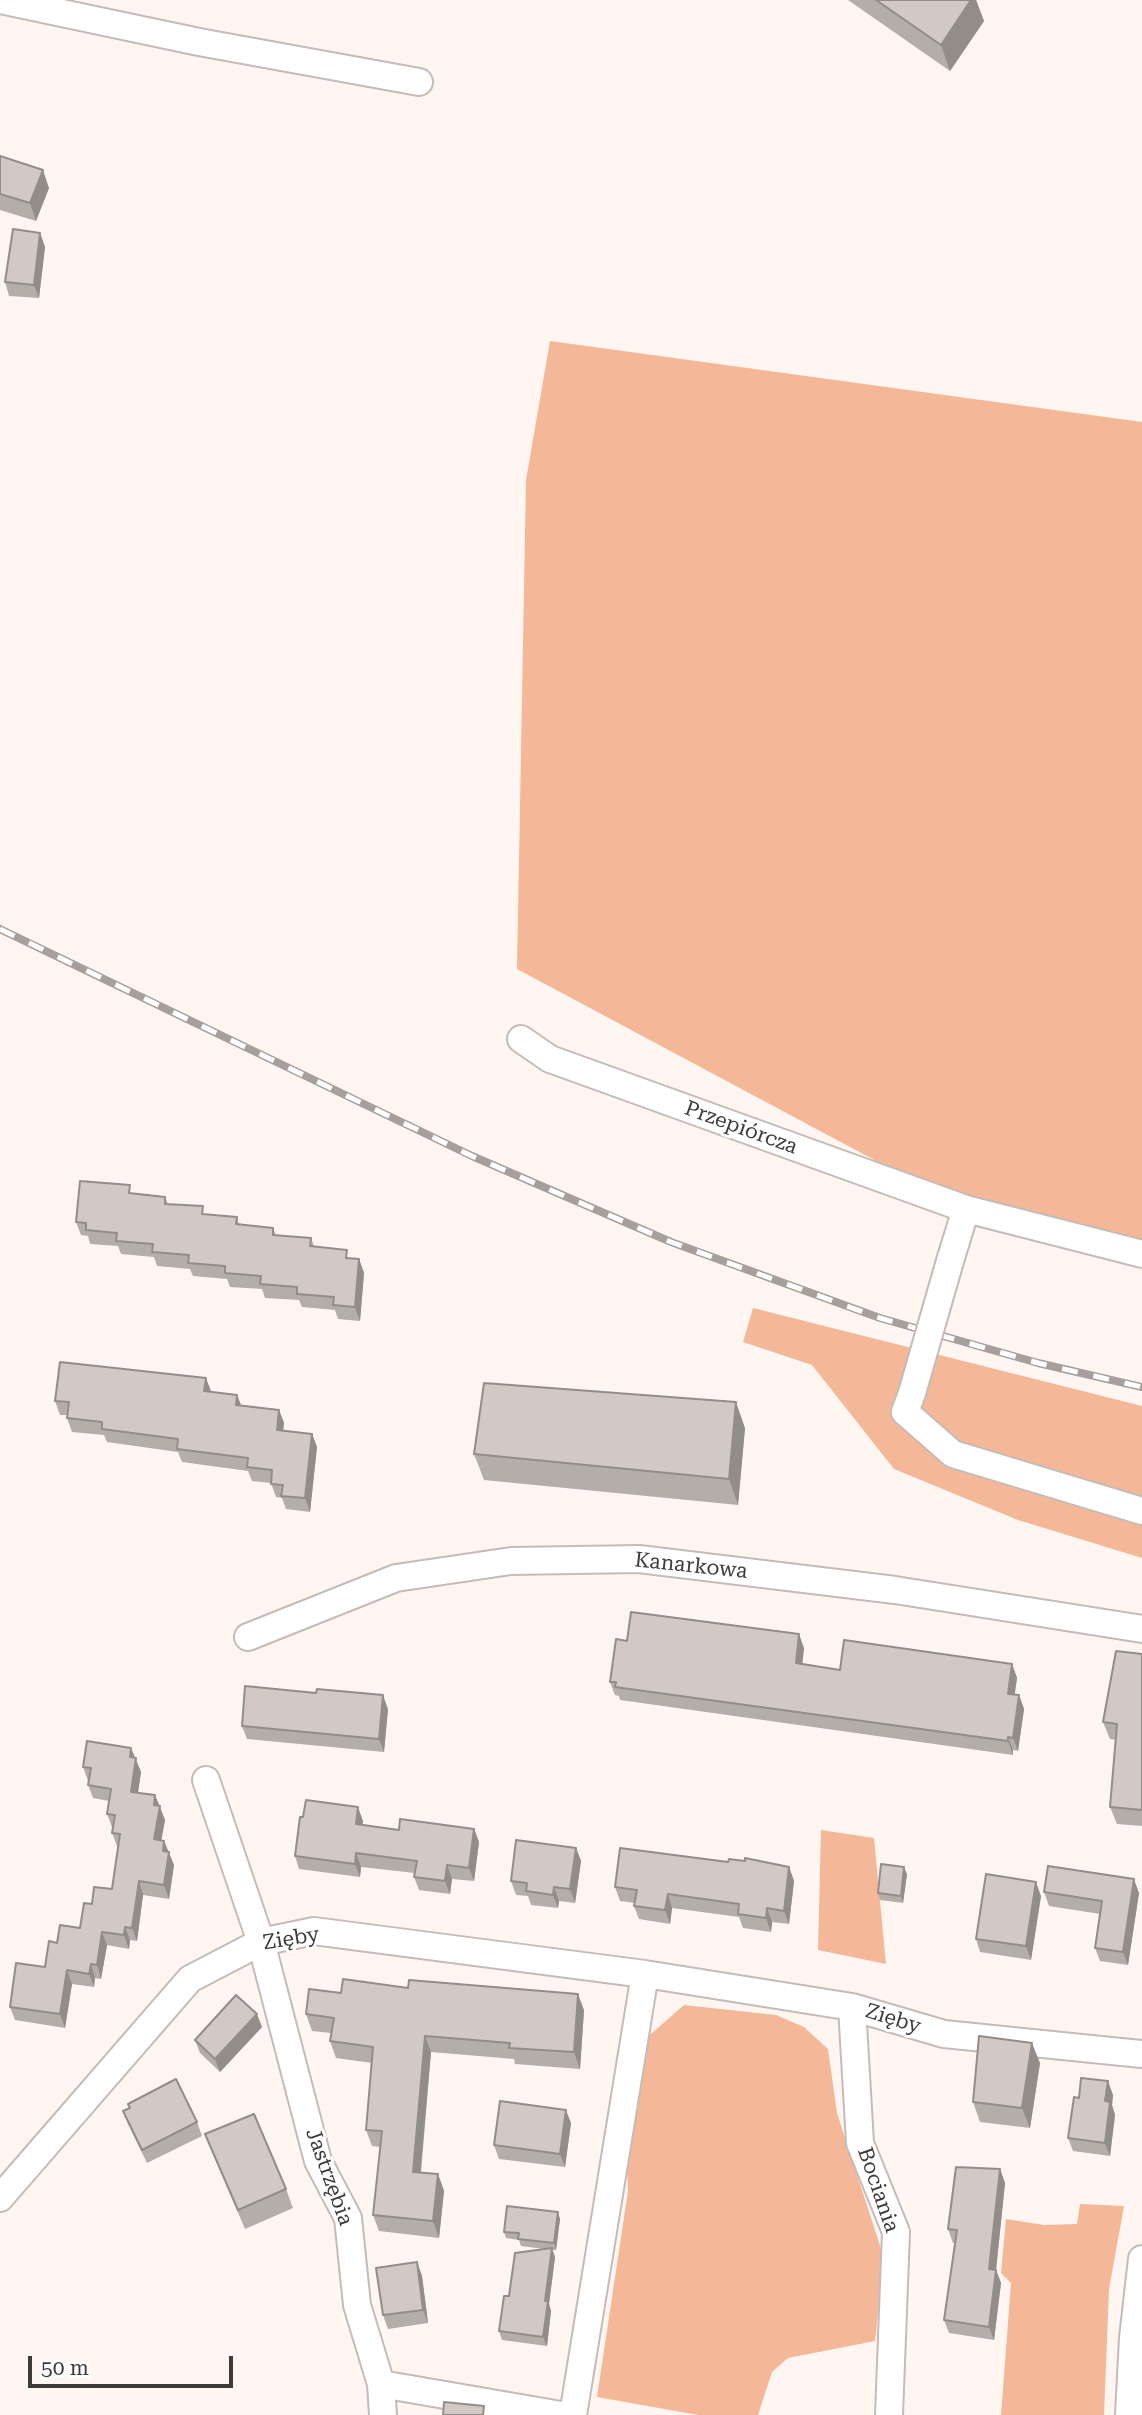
<!DOCTYPE html>
<meta charset="utf-8">
<style>
body{margin:0}
#map{position:relative;width:1142px;height:2415px;overflow:hidden;background:#fff6f1;font-family:"Roboto Serif",serif}
canvas{display:block}
.scale{position:absolute;left:28px;top:2356px;width:205px;height:32px;box-sizing:border-box;border:4px solid #3d3a38;border-top:0;padding-left:9px;font-size:21px;line-height:24px;white-space:nowrap;color:#3d3a38;-webkit-text-stroke:5px #fff;paint-order:stroke}
</style>
<div id="map">
<canvas width="1142" height="2415"></canvas>
<div class="scale">50 m</div>
</div>
<script>
const g = document.querySelector('canvas').getContext('2d');
g.lineJoin = 'round';
function paint(path, color) {
  g.fillStyle = color;
  g.fill(path, 'evenodd');
}
function toPath(rows) {
  const path = new Path2D();
  for (const r of rows) {
    path.moveTo(r[0], r[1]);
    for (let i = 2; i < r.length; i += 2) path.lineTo(r[i], r[i + 1]);
  }
  return path;
}
function trace(path, color, width, dash) {
  g.strokeStyle = color;
  g.lineWidth = width;
  g.lineCap = dash ? 'butt' : 'round';
  g.setLineDash(dash || []);
  g.stroke(path);
}
function write(font, color, halo, rows, align = 'center') {
  g.font = font + ' "Roboto Serif",serif';
  g.lineWidth = 6;
  g.setLineDash([]);
  g.textBaseline = 'middle';
  g.strokeStyle = halo;
  g.fillStyle = color;
  for (const [text, x, y, turn = 0] of rows) {
    g.save();
    g.translate(x, y);
    g.rotate((+turn || 0) * Math.PI / 180);
    g.textAlign = isNaN(turn) ? turn : align;
    if (halo) g.strokeText(text, 0, 0);
    g.fillText(text, 0, 0);
    g.restore();
  }
}
paint(toPath([
 [550,341,1142,422,1142,1254,966,1209,517,969,526,480],
 [753,1308,1142,1406,1142,1558,1018,1520,894,1469,812,1365,743,1342],
 [821,1830,874,1838,886,1964,818,1950],
 [684,2005,776,2015,804,2027,828,2049,837,2113,884,2258,875,2341,788,2358,772,2372,758,2415,698,2415,597,2397,628,2191,626,2142,644,2040],
 [1080,2204,1124,2206,1109,2289,1104,2415,1001,2415,1011,2283,1001,2273,1006,2219,1044,2225,1077,2224]
]), '#f4b898');
const street = toPath([
 [0,0,199,42,419,82],
 [521,1039,550,1059,966,1209],
 [950,1261,966,1209,1142,1254],
 [912,1393,905,1412,953,1454,1142,1511],
 [248,1637,396,1578,511,1561,639,1559,895,1590,1142,1629],
 [206,1780,261,1942,318,2161,348,2218,357,2305,381,2384,383,2415],
 [852,2007,860,2143,896,2232,889,2415],
 [0,2198,190,1979,261,1942,314,1931,645,1974,852,2007,944,2034,1142,2054],
 [381,2384,561,2415],
 [573,2415,645,1974],
 [1129,2415,1133,2338,1142,2259]
]);
trace(street, '#c5bcb8', 30);
trace(street, '#fff', 26);
const rail = toPath([
 [0,929,472,1156,671,1242,880,1318,1038,1363,1142,1387]
]);
trace(rail, '#a69f9c', 8);
trace(rail, '#fff', 5, [16]);
const streetBridge = toPath([
 [912,1393,950,1261]
]);
trace(streetBridge, '#c5bcb8', 30, []);
trace(streetBridge, '#fff', 26);
paint(toPath([
 [848,0,976,0,984,21,950,71],
 [0,156,49,188,36,221,0,210],
 [40,233,45,247,39,298,9,296,5,282],
 [133,1194,165,1197,168,1204,206,1215,237,1217,239,1225,273,1228,276,1235,311,1238,314,1246,350,1258,359,1259,364,1273,360,1321,338,1319,335,1310,302,1307,299,1300,265,1298,262,1289,230,1287,227,1279,193,1276,190,1269,157,1266,154,1257,121,1254,118,1246,90,1244,88,1236,81,1235,76,1222],
 [211,1392,237,1395,241,1405,279,1410,284,1423,283,1430,312,1434,317,1447,310,1512,286,1509,282,1498,276,1497,271,1483,252,1481,248,1471,182,1462,178,1452,107,1442,104,1435,72,1432,67,1418,67,1415,60,1415,55,1401],
 [745,1428,738,1505,484,1480,474,1454],
 [627,1641,804,1648,802,1664,840,1670,1012,1664,1017,1678,1014,1695,1019,1695,1024,1709,1018,1751,1013,1750,1013,1755,620,1700,619,1696,615,1695,610,1682],
 [1142,1654,1142,1826,1117,1824,1110,1807,1116,1740,1110,1739,1103,1722],
 [388,1709,384,1752,247,1739,242,1726],
 [131,1748,141,1772,138,1793,155,1795,165,1820,161,1841,164,1841,174,1865,169,1899,143,1895,137,1941,130,1940,129,1949,107,1945,101,1979,95,1978,94,1987,72,1984,65,2028,15,2020,10,2007,45,1967,57,1943,80,1928,92,1904,112,1889,118,1847,117,1846,112,1833,113,1828,112,1827,107,1814,109,1801,93,1798,88,1785,89,1781,88,1781,83,1767],
 [363,1821,362,1825,399,1830,474,1829,479,1842,474,1881,452,1879,450,1894,419,1890,414,1877,415,1873,361,1867,360,1877,299,1869,295,1856],
 [576,1848,581,1861,575,1903,559,1901,558,1908,531,1905,528,1896,516,1895,511,1881],
 [728,1862,789,1867,794,1881,789,1924,772,1922,771,1932,743,1928,739,1917,672,1908,670,1924,639,1919,634,1906,635,1903,620,1901,615,1887],
 [907,1874,903,1903,880,1900,878,1893],
 [1044,1892,1139,1893,1128,1965,1100,1961,1095,1948,1100,1914,1049,1906],
 [1041,1896,1031,1960,980,1952,976,1939],
 [408,1988,584,2010,580,2069,515,2064,514,2059,431,2052,421,2173,438,2174,444,2191,439,2238,379,2231,373,2215,380,2147,372,2146,366,2130,372,2063,336,2058,330,2041,331,2033,312,2031,306,2014,341,1993],
 [262,2027,220,2072,200,2053,195,2040],
 [1040,2063,1030,2128,980,2122,973,2102],
 [1113,2095,1112,2105,1115,2115,1110,2156,1073,2151,1068,2138,1079,2098],
 [123,2111,197,2122,202,2136,147,2163,128,2124],
 [571,2123,565,2167,499,2159,494,2145],
 [205,2134,286,2189,293,2208,245,2229,213,2154],
 [1000,2169,1005,2183,996,2270,1001,2283,994,2340,949,2333,944,2320,955,2243,953,2243,948,2229],
 [560,2219,556,2250,552,2250,555,2257,549,2304,551,2311,547,2346,502,2340,499,2331,509,2296,544,2249,521,2246,519,2240,506,2238,504,2232],
 [417,2262,422,2276,428,2323,388,2329,383,2315]
]), '#b5ada9');
paint(toPath([
 [971,0,976,0,984,21,950,71,941,45],
 [43,170,49,188,36,221,30,203],
 [40,233,45,247,39,298,34,285],
 [359,1259,364,1273,360,1321,355,1307],
 [206,1378,211,1391,209,1405,204,1391],
 [237,1395,242,1408,236,1405],
 [736,1402,745,1428,738,1505,729,1479],
 [279,1410,284,1423,282,1443,277,1430],
 [312,1434,317,1447,310,1512,305,1498],
 [799,1634,804,1648,801,1677,796,1663],
 [1012,1664,1017,1678,1013,1707,1008,1694],
 [383,1695,388,1709,384,1752,379,1739],
 [1019,1695,1024,1709,1018,1751,1013,1738],
 [1008,1737,1013,1750,1013,1755,1008,1741],
 [131,1748,141,1772,136,1805,131,1792,130,1757],
 [155,1795,165,1820,159,1853,154,1839,154,1805],
 [358,1807,363,1821,361,1837,356,1824],
 [474,1829,479,1842,474,1881,469,1868],
 [164,1841,174,1865,169,1899,164,1885,163,1851],
 [576,1848,581,1861,575,1903,570,1889],
 [356,1853,361,1867,360,1877,355,1864],
 [447,1865,452,1879,450,1894,445,1881],
 [789,1867,794,1881,789,1924,784,1911],
 [904,1867,907,1874,903,1903,901,1896],
 [1134,1879,1139,1893,1128,1965,1123,1952],
 [139,1881,143,1895,137,1941,132,1928],
 [1036,1882,1041,1896,1031,1960,1026,1946],
 [554,1887,559,1901,558,1908,553,1895],
 [668,1894,672,1908,670,1924,665,1910],
 [767,1908,772,1922,771,1932,766,1918],
 [125,1927,130,1940,129,1949,124,1935],
 [102,1932,107,1945,101,1979,97,1965],
 [91,1964,95,1978,94,1987,89,1974],
 [67,1970,72,1984,65,2028,60,2014],
 [578,1994,584,2010,580,2069,574,2052],
 [257,2014,262,2027,220,2072,215,2059],
 [425,2036,431,2052,419,2188,413,2172],
 [1032,2043,1040,2063,1030,2128,1022,2108],
 [1108,2081,1113,2095,1112,2105,1115,2115,1110,2156,1105,2143,1105,2101],
 [566,2110,571,2123,565,2167,560,2154],
 [1000,2169,1005,2183,996,2270,1001,2283,994,2340,989,2327,989,2269],
 [438,2174,444,2191,439,2238,433,2221],
 [558,2212,560,2219,556,2250,554,2243],
 [552,2248,555,2257,549,2304,551,2311,547,2346,543,2337,545,2301],
 [417,2262,422,2276,428,2323,423,2310]
]), '#938d89');
const building = toPath([
 [876,0,971,0,941,45,876,0],
 [0,156,43,170,30,203,0,194,0,156],
 [13,229,40,233,34,285,5,282,13,229],
 [80,1181,130,1185,129,1193,165,1197,165,1204,203,1206,202,1214,237,1217,236,1224,273,1228,273,1235,311,1238,310,1246,347,1250,346,1258,359,1259,355,1307,333,1305,334,1297,297,1294,297,1287,260,1284,261,1276,225,1273,225,1266,188,1263,189,1255,152,1252,153,1244,116,1241,117,1233,86,1230,86,1223,76,1222,80,1181],
 [60,1362,206,1378,204,1391,237,1395,236,1405,279,1410,277,1430,312,1434,305,1498,281,1496,283,1485,271,1484,272,1470,247,1467,248,1458,177,1449,178,1439,102,1429,102,1422,67,1418,69,1402,55,1401,60,1362],
 [484,1383,736,1402,729,1479,474,1454,484,1383],
 [631,1612,799,1634,796,1663,840,1670,844,1640,1012,1664,1008,1694,1019,1695,1013,1738,1008,1737,1008,1741,615,1687,616,1682,610,1682,616,1639,627,1641,631,1612],
 [1116,1651,1142,1654,1142,1810,1110,1807,1117,1724,1103,1722,1116,1651],
 [245,1686,316,1693,317,1689,383,1695,379,1739,242,1726,245,1686],
 [87,1741,131,1748,130,1757,136,1758,131,1792,155,1795,154,1805,160,1806,154,1839,164,1841,163,1851,169,1852,164,1885,139,1881,132,1928,125,1927,124,1935,102,1932,97,1965,91,1964,89,1974,67,1970,60,2014,10,2007,16,1963,45,1967,49,1941,57,1943,60,1925,80,1928,84,1903,92,1904,94,1887,112,1889,120,1834,112,1833,115,1815,107,1814,111,1789,88,1785,91,1768,83,1767,87,1741],
 [306,1800,358,1807,356,1824,399,1830,400,1819,474,1829,469,1868,447,1865,445,1881,414,1877,417,1861,356,1853,355,1864,295,1856,300,1817,303,1817,306,1800],
 [516,1840,576,1848,570,1889,554,1887,553,1895,526,1891,527,1883,511,1881,516,1840],
 [620,1848,728,1862,729,1859,745,1861,745,1858,789,1867,784,1911,767,1908,766,1918,738,1914,739,1904,668,1894,665,1910,634,1906,637,1890,615,1887,620,1848],
 [881,1864,904,1867,901,1896,878,1893,881,1864],
 [1048,1866,1134,1879,1123,1952,1095,1948,1102,1901,1044,1892,1048,1866],
 [986,1874,1036,1882,1026,1946,976,1939,986,1874],
 [343,1979,408,1988,409,1980,578,1994,574,2052,509,2048,510,2043,425,2036,413,2172,438,2174,433,2221,373,2215,382,2131,366,2130,373,2047,330,2041,334,2018,306,2014,309,1989,341,1993,343,1979],
 [236,1995,257,2014,215,2059,195,2040,236,1995],
 [979,2036,1032,2043,1022,2108,973,2102,979,2036],
 [1081,2078,1108,2081,1105,2101,1110,2102,1105,2143,1068,2138,1074,2097,1079,2098,1081,2078],
 [176,2079,197,2122,142,2150,123,2111,130,2108,128,2104,176,2079],
 [500,2101,566,2110,560,2154,494,2145,500,2101],
 [254,2114,286,2189,238,2210,205,2134,254,2114],
 [956,2167,1000,2169,989,2269,996,2270,989,2327,944,2320,957,2230,948,2229,956,2167],
 [507,2206,558,2212,554,2243,518,2239,519,2233,504,2232,507,2206],
 [552,2248,545,2301,548,2301,543,2337,499,2331,504,2296,509,2296,515,2253,552,2248],
 [417,2262,423,2310,383,2315,376,2268,417,2262],
 [444,2402,484,2406,483,2415,443,2415,444,2402]
]);
paint(building, '#d2c9c4');
trace(building, '#938d89', 2);
write('21px', '#3d3a38', '#fff', [
 ["Przepiórcza",741,1128,20],
 ["Kanarkowa",691,1566,6],
 ["Zięby",291,1939,-9],
 ["Zięby",893,2019,17],
 ["Jastrzębia",329,2177,70],
 ["Bociania",878,2190,71]
]);
</script>
